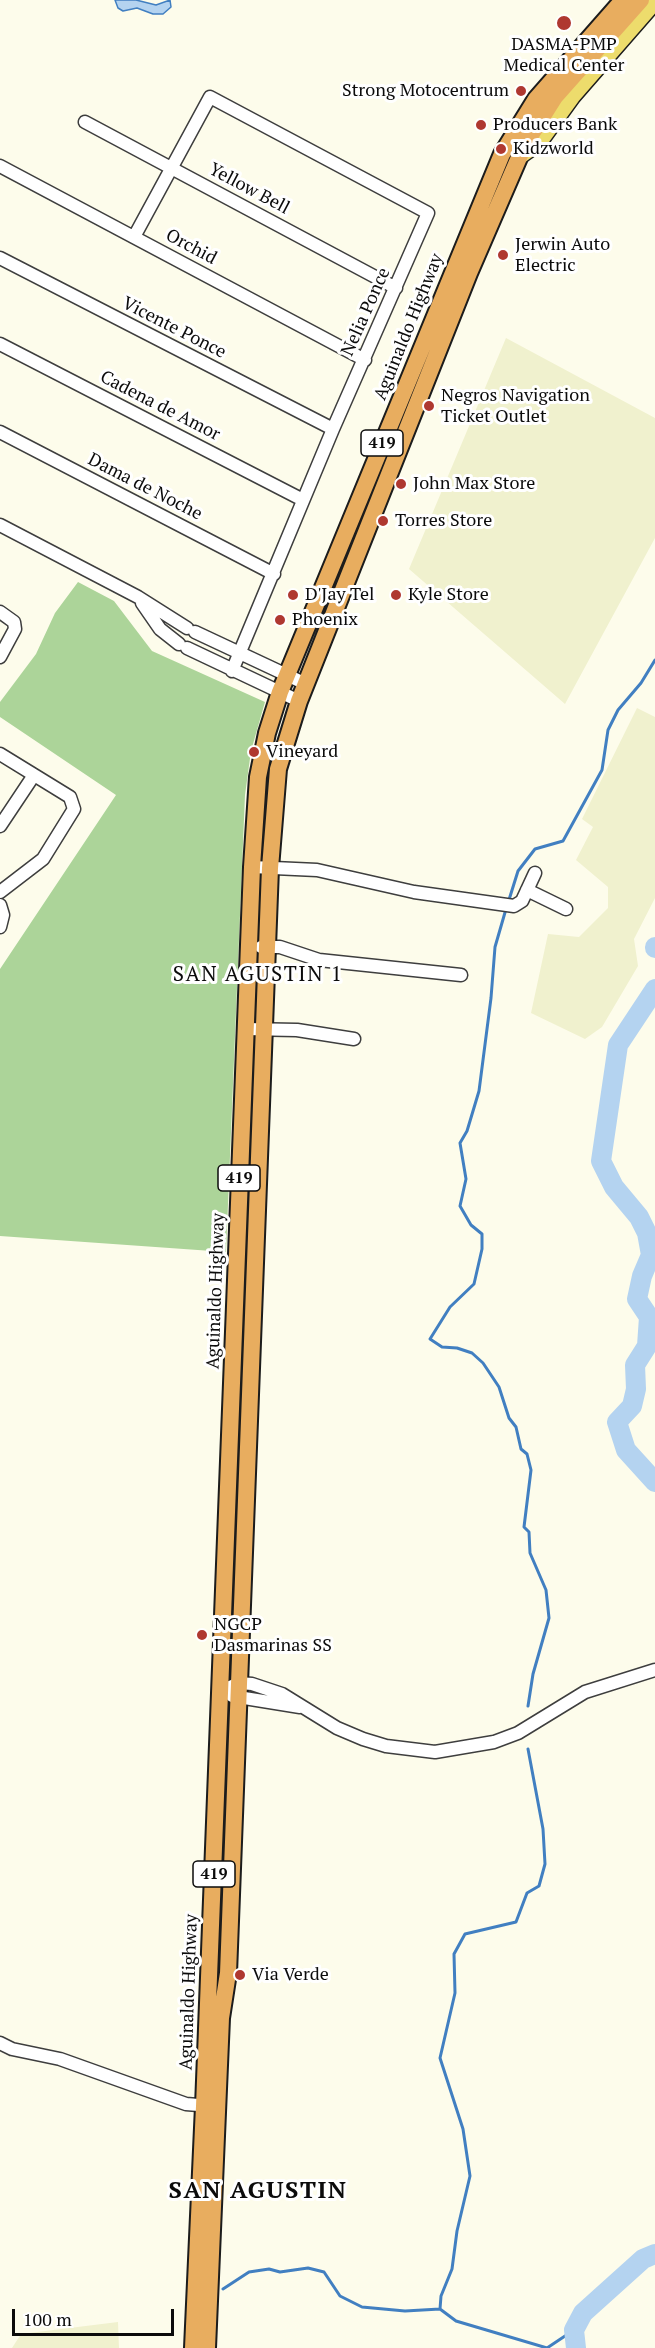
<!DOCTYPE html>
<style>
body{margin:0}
#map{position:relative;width:655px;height:2348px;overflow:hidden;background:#fdfceb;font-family:"PT Serif",serif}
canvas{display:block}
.scale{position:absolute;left:12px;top:2309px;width:162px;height:27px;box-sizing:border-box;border:3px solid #0b0b0b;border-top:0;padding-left:8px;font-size:18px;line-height:21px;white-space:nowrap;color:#0b0b0b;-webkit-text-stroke:4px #fff;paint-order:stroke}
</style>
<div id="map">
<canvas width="655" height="2348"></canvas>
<div class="scale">100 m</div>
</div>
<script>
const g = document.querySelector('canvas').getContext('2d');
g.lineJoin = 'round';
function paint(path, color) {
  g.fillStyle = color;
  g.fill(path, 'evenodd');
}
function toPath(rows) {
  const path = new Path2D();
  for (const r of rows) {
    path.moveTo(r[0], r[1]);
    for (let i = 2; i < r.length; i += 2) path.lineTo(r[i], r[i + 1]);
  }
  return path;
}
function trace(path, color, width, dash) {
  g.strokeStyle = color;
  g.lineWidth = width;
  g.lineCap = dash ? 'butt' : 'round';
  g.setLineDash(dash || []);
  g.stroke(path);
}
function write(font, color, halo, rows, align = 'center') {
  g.font = font + ' "PT Serif",serif';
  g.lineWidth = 6;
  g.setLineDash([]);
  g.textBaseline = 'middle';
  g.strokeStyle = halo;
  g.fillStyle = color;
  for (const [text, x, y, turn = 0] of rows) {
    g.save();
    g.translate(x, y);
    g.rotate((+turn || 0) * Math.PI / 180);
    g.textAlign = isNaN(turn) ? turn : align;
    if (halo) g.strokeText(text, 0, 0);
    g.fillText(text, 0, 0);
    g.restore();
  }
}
paint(toPath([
 [506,338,655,418,655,538,565,704,409,569],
 [637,708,655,717,655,898,634,939,638,966,602,1027,585,1039,531,1013,548,934,579,937,608,908,608,887,576,860,593,827,582,819],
 [118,2322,119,2348,12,2348,21,2334]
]), '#f0f1ce');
paint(toPath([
 [78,582,114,601,152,651,265,702,251,751,245,795,226,1252,0,1236,0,969,116,795,0,717,0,702,36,654,55,613]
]), '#acd499');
const water = toPath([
 [115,0,136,0,156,5,170,0,171,7,163,14,153,14,137,8,123,11,118,8,115,0]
]);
paint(water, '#b4d3f0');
trace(water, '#417fc1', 1.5);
trace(toPath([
 [508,903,518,871,535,849,563,841,602,770,608,730,618,710,641,683,655,660],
 [506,909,495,947,491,998,479,1091,467,1131,460,1143,466,1179,460,1206,471,1225,482,1234,482,1249,474,1284,450,1307,430,1339,442,1347,457,1348,472,1353,483,1363,499,1387,509,1418,516,1427,521,1449,527,1454,531,1470,524,1527,529,1532,530,1553,546,1590,549,1618,533,1674,528,1706],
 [223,2289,249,2272,269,2269,280,2272,308,2268,324,2272,340,2296,362,2307,405,2311,440,2309],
 [440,2309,441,2296,452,2269,457,2231,470,2176,463,2129,440,2058,455,1993,454,1954,465,1934,516,1922,527,1893,539,1886,545,1864,543,1829,528,1749],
 [440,2309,456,2321,547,2348,574,2330]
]), '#417fc1', 3);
trace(toPath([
 [655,947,655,948],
 [655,989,618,1045,601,1161,614,1187,639,1217,647,1233,651,1255,642,1276,637,1299,649,1317,647,1346,635,1365,636,1389,632,1406,617,1422,626,1450,655,1482],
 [576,2348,574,2330,583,2313,643,2259,655,2254]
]), '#b4d3f0', 20);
const minor = toPath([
 [85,122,396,288],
 [0,166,365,360],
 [134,237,210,97,428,213,333,429,232,671],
 [0,258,333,429],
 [0,344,303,500],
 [0,432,274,574],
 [0,525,138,597,187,628],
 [142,603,160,629,179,644],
 [0,612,14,622,15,629,0,657],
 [195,632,306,684],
 [187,648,299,701],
 [0,754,70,797,74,809,43,859,0,892],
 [0,826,34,775],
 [252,867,317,870,414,892,514,906,522,901,535,873],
 [527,890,566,909],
 [0,905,3,915,0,927],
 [261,947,280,947,319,960,461,975],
 [245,1029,297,1030,354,1039],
 [221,1691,239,1683,252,1684,282,1694,337,1728,363,1739,386,1746,435,1752,494,1742,518,1733,585,1692,655,1670],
 [232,1696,300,1707],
 [0,2043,12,2049,60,2059,186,2104,211,2106]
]);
const major = toPath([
 [519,157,539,143,573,96,655,2]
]);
const highway = toPath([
 [193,2348,204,2106,252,867,258,777,267,733,280,692,502,154,536,99,623,0],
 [207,2348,221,2018,228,1973,270,868,278,769,299,701,469,273,524,146,555,97,641,0]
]);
trace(minor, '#3e3e3e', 15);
trace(major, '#1c1c1c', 18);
trace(highway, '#1c1c1c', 20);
trace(minor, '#fff', 12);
trace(major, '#eddc6c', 15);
trace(highway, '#e8ad5f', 16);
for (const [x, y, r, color] of [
 [564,23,8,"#af3830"],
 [521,91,6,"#af3830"],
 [481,125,6,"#af3830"],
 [501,149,6,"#af3830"],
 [503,255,6,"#af3830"],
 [429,406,6,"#af3830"],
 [401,484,6,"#af3830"],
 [383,521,6,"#af3830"],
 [293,595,6,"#af3830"],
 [396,595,6,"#af3830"],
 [280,620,6,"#af3830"],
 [254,752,6,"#af3830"],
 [202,1635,6,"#af3830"],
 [240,1975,6,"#af3830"]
]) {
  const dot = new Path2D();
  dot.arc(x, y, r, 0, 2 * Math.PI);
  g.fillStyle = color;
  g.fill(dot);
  trace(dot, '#fff', 2);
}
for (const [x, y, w] of [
 [382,443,42],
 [239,1178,42],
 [214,1874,42]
]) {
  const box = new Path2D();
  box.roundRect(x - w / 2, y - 13, w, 26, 4.5);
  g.fillStyle = '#fff';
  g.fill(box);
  trace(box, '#0b0b0b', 1.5);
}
write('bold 16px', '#0b0b0b', null, [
 ["419",382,443],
 ["419",239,1178],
 ["419",214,1874]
]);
write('18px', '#0b0b0b', '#fff', [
 ["DASMA-PMP",564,45,"center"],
 ["Medical Center",564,66,"center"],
 ["Strong Motocentrum",509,91,"right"],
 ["Producers Bank",493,125],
 ["Kidzworld",513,149],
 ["Jerwin Auto",515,245],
 ["Electric",515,266],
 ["Negros Navigation",441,396],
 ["Ticket Outlet",441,417],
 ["John Max Store",413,484],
 ["Torres Store",395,521],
 ["D'Jay Tel",305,595],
 ["Kyle Store",408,595],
 ["Phoenix",292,620],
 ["Vineyard",266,752],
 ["NGCP",214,1625],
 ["Dasmarinas SS",214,1646],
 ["Via Verde",252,1975]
], 'left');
write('18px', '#0b0b0b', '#fff', [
 ["Yellow Bell",249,189,28],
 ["Orchid",191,247,28],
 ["Nelia Ponce",366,312,-66],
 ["Aguinaldo Highway",409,327,-68],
 ["Vicente Ponce",174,328,27],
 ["Cadena de Amor",160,406,27],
 ["Dama de Noche",145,487,27],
 ["Aguinaldo Highway",216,1291,-88],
 ["Aguinaldo Highway",189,1992,-88]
]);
g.letterSpacing = '1.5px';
write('21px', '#0b0b0b', '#fff', [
 ["SAN AGUSTIN 1",258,975]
]);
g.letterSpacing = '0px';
g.letterSpacing = '1.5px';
write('bold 24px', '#0b0b0b', '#fff', [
 ["SAN AGUSTIN",258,2191]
]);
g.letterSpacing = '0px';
</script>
